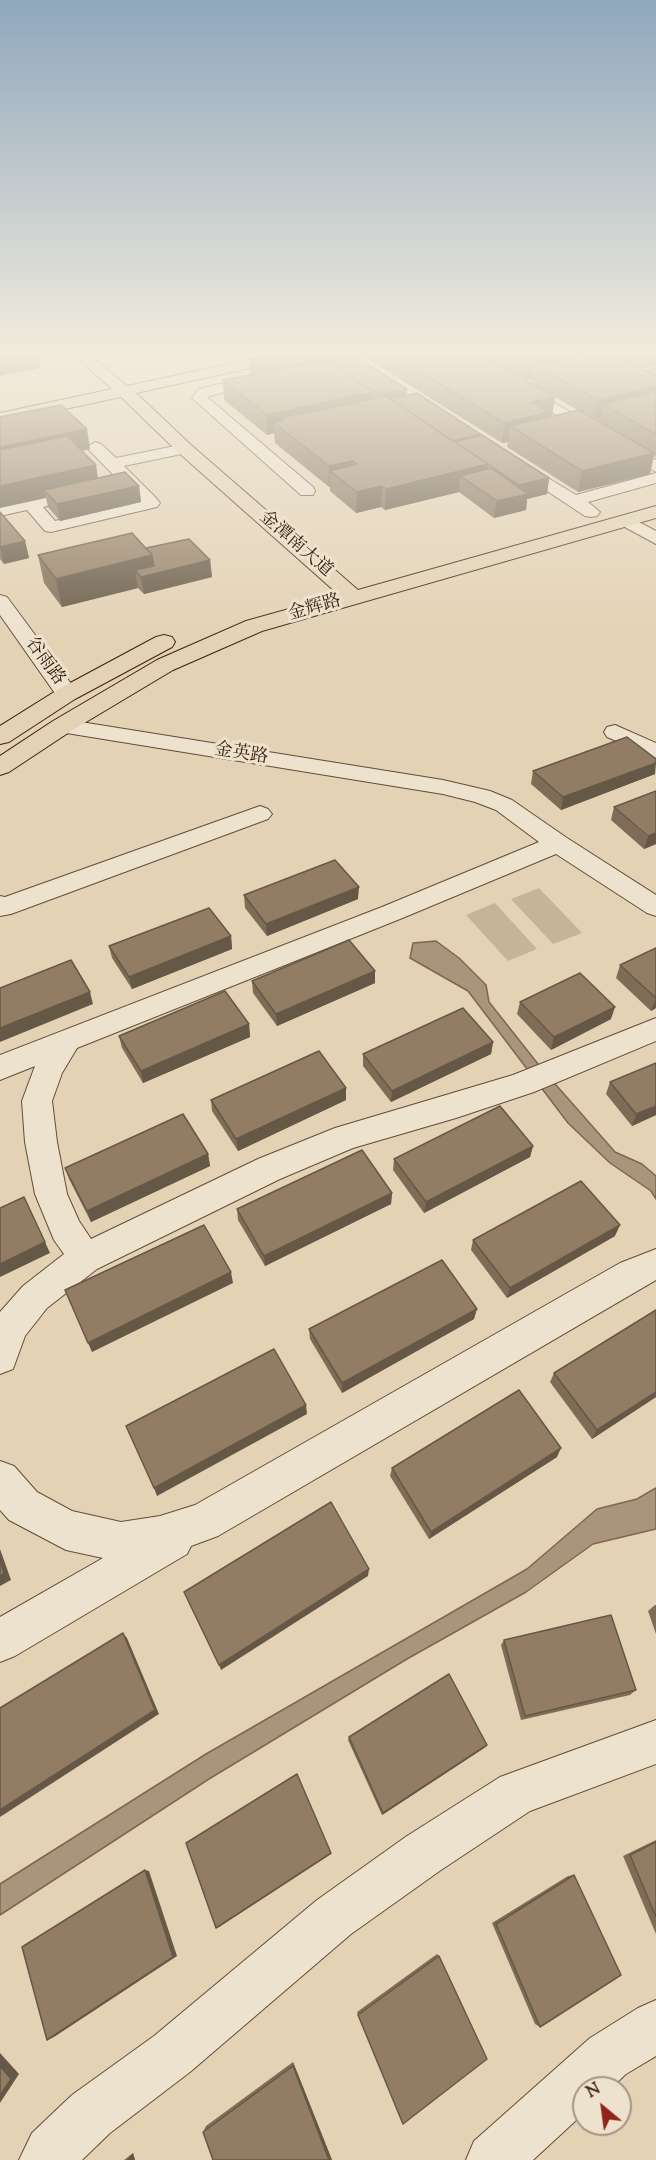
<!DOCTYPE html>
<meta charset="utf-8">
<style>
body{margin:0}
#map{position:relative;width:656px;height:2160px;overflow:hidden;background:#e3d2b4;font-family:"Sorts Mill Goudy",serif}
canvas{display:block}
.north{position:absolute;left:572px;top:2076px;width:60px;height:60px;box-sizing:border-box;background:#ede2ce;border:2px solid #a69481;border-radius:50%;rotate:331deg;font-size:16px;font-weight:700;line-height:24px;text-align:center;color:#3b200e}
.north::after{content:'';display:block;margin:auto;width:21px;height:27px;background:#8f2418;clip-path:polygon(50% 0,100% 100%,50% 72%,0 100%)}
</style>
<div id="map">
<canvas width="656" height="2160"></canvas>
<div class="north">N</div>
</div>
<script>
const g = document.querySelector('canvas').getContext('2d');
g.lineJoin = 'round';
function paint(path, color) {
  g.fillStyle = color;
  g.fill(path, 'evenodd');
}
function toPath(rows) {
  const path = new Path2D();
  for (const r of rows) {
    path.moveTo(r[0], r[1]);
    for (let i = 2; i < r.length; i += 2) path.lineTo(r[i], r[i + 1]);
  }
  return path;
}
function trace(path, color, width, dash) {
  g.strokeStyle = color;
  g.lineWidth = width;
  g.lineCap = dash ? 'butt' : 'round';
  g.setLineDash(dash || []);
  g.stroke(path);
}
function write(font, color, halo, rows, align = 'center') {
  g.font = font + ' "Sorts Mill Goudy","Noto Serif SC",serif';
  g.lineWidth = 6;
  g.setLineDash([]);
  g.textBaseline = 'middle';
  g.strokeStyle = halo;
  g.fillStyle = color;
  for (const [text, x, y, turn = 0] of rows) {
    g.save();
    g.translate(x, y);
    g.rotate((+turn || 0) * Math.PI / 180);
    g.textAlign = isNaN(turn) ? turn : align;
    if (halo) g.strokeText(text, 0, 0);
    g.fillText(text, 0, 0);
    g.restore();
  }
}
paint(toPath([
 [539,888,582,933,553,944,511,899],
 [495,903,537,949,508,961,466,915]
]), '#c6b498');
const water = toPath([
 [436,941,459,958,486,985,489,1002,542,1069,615,1152,642,1164,656,1176,656,1199,651,1191,610,1163,568,1123,468,991,410,958,413,943,436,941],
 [656,1488,656,1529,593,1544,526,1592,407,1659,209,1779,0,1915,0,1884,206,1754,527,1569,597,1509,637,1499,656,1488]
]);
paint(water, '#aa957c');
trace(water, '#7e6650', 1.5);
const minor = toPath([
 [443,350,460,350,656,460,656,472,443,350],
 [232,381,237,382,239,385,237,388,207,397,313,487,315,491,313,495,301,495,192,398,199,389,232,381],
 [95,442,101,444,116,458,185,444,193,449,191,452,124,466,157,499,160,503,157,507,51,532,45,531,27,510,0,516,0,506,85,487,91,488,93,492,91,496,43,507,55,521,139,501,89,450,87,447,95,442],
 [515,458,576,495,656,473,656,483,588,502,600,512,597,516,591,517,585,516,509,466,507,463,509,460,515,458],
 [627,516,656,531,656,544,621,525,618,521,621,517,627,516],
 [0,595,7,597,75,689,78,694,75,699,67,700,59,699,0,615,0,595],
 [62,719,443,780,490,791,512,800,567,838,656,895,656,916,647,913,556,854,400,919,77,1048,62,1073,52,1101,57,1142,67,1194,79,1221,91,1239,258,1159,335,1128,513,1075,656,1018,656,1041,534,1092,456,1118,353,1148,280,1179,97,1269,47,1308,25,1336,13,1369,0,1374,0,1312,23,1286,64,1254,54,1240,35,1194,25,1142,22,1101,35,1066,0,1080,0,1055,382,907,539,842,496,810,475,802,443,794,54,731,51,726,54,721,62,719],
 [615,725,656,743,656,758,607,737,604,732,607,727,615,725],
 [260,806,268,809,272,814,268,819,11,914,0,916,0,896,5,897,260,806],
 [656,1249,656,1280,218,1536,191,1546,187,1554,15,1656,0,1662,0,1617,103,1558,66,1550,9,1520,0,1510,0,1461,14,1466,37,1492,72,1511,121,1522,160,1516,195,1505,620,1263,656,1249],
 [656,1720,656,1764,530,1811,441,1870,351,1934,190,2072,110,2133,82,2160,19,2160,32,2133,72,2095,154,2036,317,1900,407,1836,500,1777,656,1720],
 [656,2000,656,2056,626,2074,611,2088,584,2088,584,2113,533,2160,466,2160,474,2141,590,2038,638,2008,656,2000]
]);
const major = toPath([
 [68,350,84,350,127,386,293,350,321,350,314,354,136,393,191,445,358,590,656,506,656,518,262,631,173,670,71,731,9,772,0,775,0,756,53,721,157,660,246,621,339,595,179,453,121,397,0,423,0,413,112,389,68,350],
 [164,635,172,637,175,642,172,647,75,699,9,742,0,744,0,726,59,689,156,637,164,635]
]);
trace(minor, '#654c38', 2);
trace(major, '#3b200e', 2);
paint(minor, '#ede2ce');
paint(major, '#e3d2b4');
paint(toPath([
 [355,350,656,350,656,365,641,368,645,370,656,368,656,457,654,456,650,474,578,492,507,447,508,442,502,443,355,351],
 [532,379,531,383,526,380],
 [555,397,579,411,552,416],
 [355,351,355,356,407,395,480,434,480,436,549,478,547,494,527,499,526,510,494,518,459,492,385,510,381,507,356,513,330,491,330,486,329,487,275,443,274,433,267,435,224,400,223,380,250,375,249,360],
 [0,417,90,449,82,451,98,478,139,486,141,502,60,521,48,507,46,498],
 [0,512,25,541,29,558,4,564,0,559],
 [146,548,210,560,212,577,144,594,138,588,62,607,44,583,38,555],
 [533,771,655,774,561,810,531,784],
 [614,807,656,844,644,849,611,820],
 [244,895,358,899,267,936,245,908],
 [231,936,232,949,132,989,112,958,109,946],
 [656,948,656,1008,651,1011,616,978,620,965],
 [375,971,375,983,277,1026,253,993,252,981],
 [520,1002,611,1019,551,1050,517,1014],
 [249,1024,250,1037,143,1083,122,1048,119,1036],
 [493,1042,491,1054,391,1102,363,1066,363,1054],
 [610,1082,656,1115,632,1126,606,1094],
 [346,1088,346,1100,238,1151,212,1111,211,1100],
 [533,1146,530,1157,424,1213,393,1170,394,1159],
 [208,1154,210,1166,91,1222,69,1179,65,1168],
 [392,1193,391,1204,265,1266,238,1220,237,1209],
 [615,1236,507,1298,471,1250,473,1240],
 [474,1319,342,1393,310,1339,309,1329],
 [554,1373,656,1397,592,1439,550,1382],
 [557,1457,429,1539,390,1476,392,1468],
 [655,1605,656,1605,656,1634,648,1611],
 [504,1640,636,1690,630,1695,521,1720,501,1645],
 [349,1737,484,1748,382,1815,348,1740],
 [656,1840,656,1934,623,1856],
 [574,1875,540,2027,535,2024,492,1923,568,1876],
 [437,1954,439,1956,358,2015,357,2012],
 [293,2062,332,2160,213,2160,203,2132,206,2126],
 [133,2153,135,2160,124,2160]
]), '#7e6c56');
paint(toPath([
 [583,350,595,350,592,366,534,365,532,379,525,381,527,361],
 [605,350,644,350,614,357],
 [355,351,355,366,263,385,262,370],
 [38,353,40,368,0,376,0,360],
 [656,355,656,365,626,372,628,361],
 [656,386,656,405,603,404,600,418,594,419,598,400],
 [407,389,406,405,379,411,379,395],
 [373,392,373,412,284,420,281,418,281,428,274,423,274,433,267,435,267,415],
 [555,397,552,416,510,426,508,442,502,443,504,423,531,402],
 [87,429,90,449,0,469,0,447],
 [480,434,478,450,450,441],
 [654,453,650,474,578,492,582,471],
 [352,461,352,481,330,471,330,486,329,487,329,466],
 [488,464,485,485,460,476,459,492,385,510,386,489],
 [96,465,99,486,44,490,46,498,0,508,0,486],
 [549,478,547,494,527,499,526,510,494,518,497,501,518,496,519,485],
 [139,486,141,502,60,521,57,504],
 [382,486,381,507,356,513,357,492],
 [25,541,29,558,4,564,0,547],
 [152,555,210,560,212,577,144,594,141,577,135,570,138,588,62,607,56,579],
 [656,763,655,774,561,810,563,797],
 [656,833,656,844,644,849,648,836],
 [359,887,358,899,267,936,266,924],
 [231,936,232,949,132,989,129,977],
 [375,971,375,983,277,1026,276,1014],
 [90,992,93,1004,0,1042,0,1028],
 [656,998,656,1008,651,1011],
 [615,1007,611,1019,551,1050,554,1037],
 [249,1024,250,1037,143,1083,141,1071],
 [493,1042,491,1054,391,1102,392,1091],
 [346,1088,346,1100,238,1151,236,1139],
 [656,1106,656,1115,632,1126,636,1114],
 [533,1146,530,1157,424,1213,426,1202],
 [208,1154,210,1166,91,1222,87,1211],
 [392,1193,391,1204,265,1266,264,1256],
 [620,1225,615,1236,507,1298,510,1288],
 [45,1242,50,1253,0,1277,0,1264],
 [231,1272,233,1283,92,1352,88,1343],
 [477,1309,474,1319,342,1393,342,1383],
 [656,1392,656,1397,592,1439,597,1430],
 [306,1405,307,1414,157,1496,154,1488],
 [561,1448,557,1457,429,1539,431,1532],
 [0,1549,11,1580,0,1586],
 [369,1569,368,1576,221,1670,219,1665],
 [123,1633,127,1638,159,1714,0,1817,0,1810],
 [487,1745,484,1748,382,1815,383,1813],
 [331,1853,331,1854,219,1927,216,1928],
 [145,1870,149,1871,177,1956,54,2037,47,2040],
 [0,2053,19,2074,0,2103],
 [293,2062,332,2160,329,2160,293,2066],
 [133,2153,135,2160,127,2160]
]), '#665846');
const building = toPath([
 [0,350,34,350,38,353,0,360,0,350],
 [302,350,354,350,355,351,262,370,249,360,302,350],
 [384,350,472,350,555,397,531,402,549,412,504,423,384,350],
 [507,350,583,350,527,361,507,350],
 [605,350,656,376,656,386,598,400,534,365,605,350],
 [636,350,656,350,656,355,628,361,615,354,636,350],
 [355,356,407,389,379,395,328,362,355,356],
 [326,360,373,392,267,415,223,380,326,360],
 [656,368,656,376,645,370,656,368],
 [656,392,656,434,603,404,656,392],
 [417,393,480,434,452,441,391,399,417,393],
 [386,396,488,464,386,489,382,486,357,492,330,471,357,464,352,461,329,466,274,423,284,420,281,418,386,396],
 [61,405,87,429,0,447,0,417,61,405],
 [579,410,654,453,582,471,510,426,579,410],
 [482,435,549,478,519,485,455,442,482,435],
 [67,436,96,465,0,486,0,450,67,436],
 [491,468,528,494,497,501,460,476,491,468],
 [125,472,139,486,57,504,44,490,125,472],
 [0,512,25,541,0,547,0,512],
 [132,533,152,555,56,579,38,555,132,533],
 [189,539,210,560,141,577,135,570,154,566,152,555,146,548,189,539],
 [627,737,656,759,656,763,563,797,533,771,627,737],
 [656,791,656,833,648,836,614,807,656,791],
 [335,860,359,887,266,924,244,895,335,860],
 [209,908,231,936,129,977,109,946,209,908],
 [349,940,375,971,276,1014,252,981,349,940],
 [656,948,656,998,620,965,656,948],
 [71,960,90,992,0,1028,0,988,71,960],
 [580,973,615,1007,554,1037,520,1002,580,973],
 [225,991,249,1024,141,1071,119,1036,225,991],
 [463,1008,493,1042,392,1091,363,1054,463,1008],
 [319,1051,346,1088,236,1139,211,1100,319,1051],
 [656,1063,656,1106,636,1114,610,1082,656,1063],
 [500,1106,533,1146,426,1202,394,1159,500,1106],
 [183,1114,208,1154,87,1211,65,1168,183,1114],
 [362,1150,392,1193,264,1256,237,1209,362,1150],
 [581,1181,620,1225,510,1288,473,1240,581,1181],
 [24,1197,45,1242,0,1264,0,1208,24,1197],
 [204,1225,231,1272,88,1343,65,1290,204,1225],
 [442,1260,477,1309,342,1383,309,1329,442,1260],
 [656,1310,656,1392,597,1430,554,1373,656,1310],
 [274,1349,306,1405,154,1488,126,1426,274,1349],
 [519,1390,561,1448,431,1532,392,1468,519,1390],
 [331,1502,369,1569,219,1665,184,1592,331,1502],
 [0,1561,4,1573,0,1576,0,1561],
 [611,1615,636,1690,525,1716,504,1640,611,1615],
 [123,1633,155,1710,0,1810,0,1708,123,1633],
 [449,1674,487,1745,383,1813,349,1737,449,1674],
 [297,1774,331,1853,216,1928,186,1843,297,1774],
 [656,1842,656,1917,630,1855,656,1842],
 [145,1870,173,1957,47,2040,22,1947,145,1870],
 [574,1875,621,1975,540,2027,496,1924,574,1875],
 [439,1956,487,2059,403,2124,358,2015,439,1956],
 [0,2066,11,2079,0,2095,0,2066],
 [293,2066,329,2160,213,2160,203,2132,293,2066]
]);
paint(building, '#927d64');
trace(building, '#665846', 1.5);
const sky = g.createLinearGradient(0, 0, 0, 652);
sky.addColorStop(0, '#8fa8bd');
sky.addColorStop(0.54, '#f2ebdd');
sky.addColorStop(1, '#f2ebdd00');
g.fillStyle = sky;
g.fillRect(0, 0, 656, 652);
write('18px', '#3b200e', '#ede2ce', [
 ["金潭南大道",295,545,41],
 ["金辉路",315,609,-16],
 ["谷雨路",44,662,54],
 ["金英路",241,755,9]
]);
</script>
